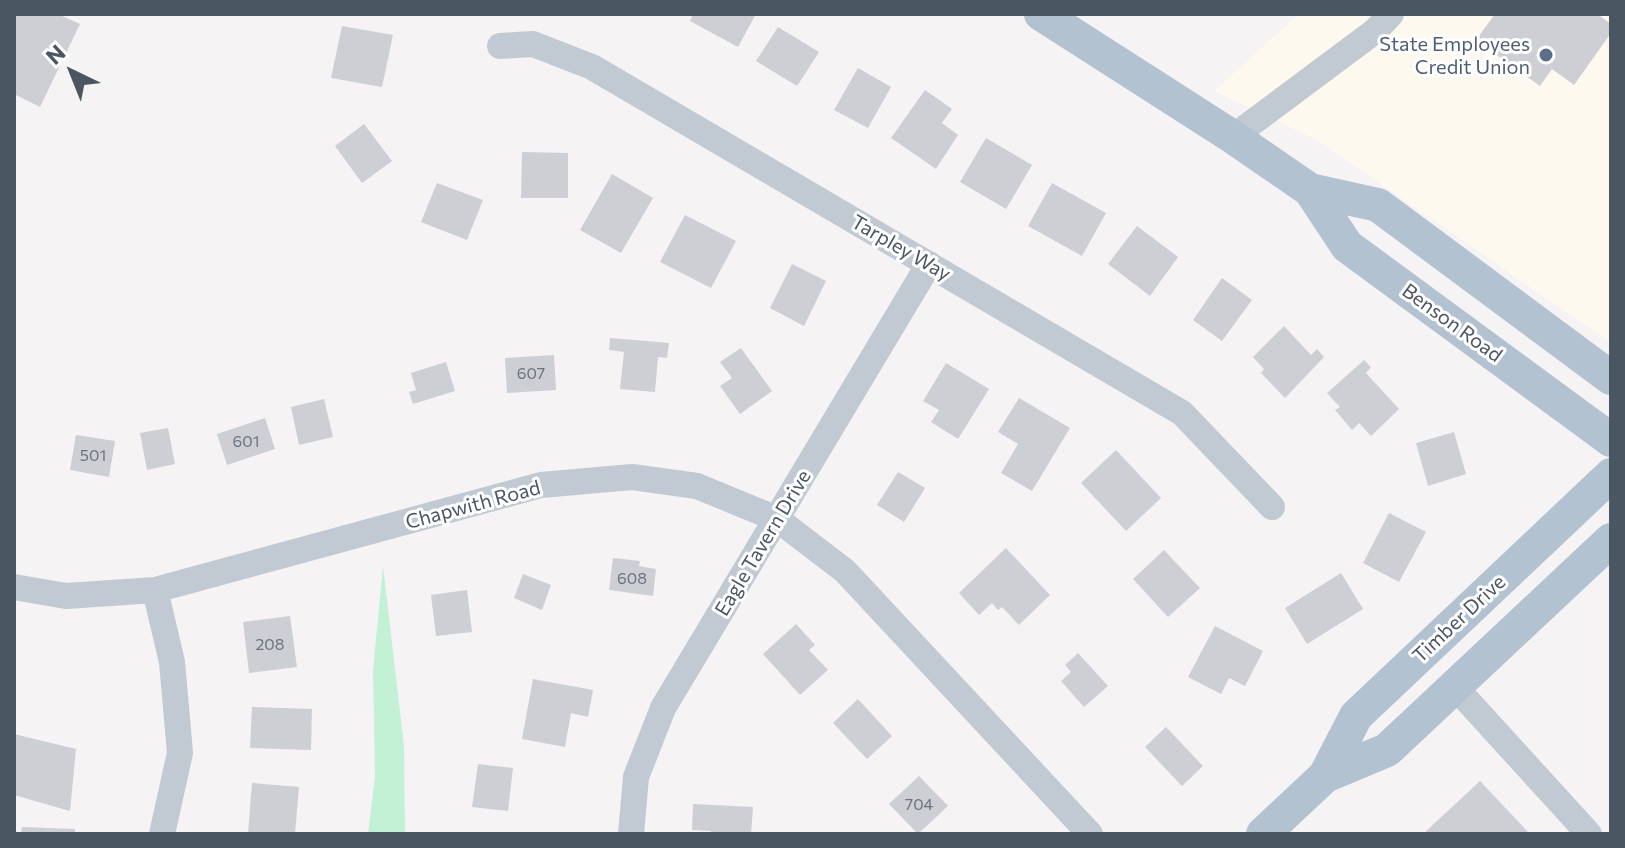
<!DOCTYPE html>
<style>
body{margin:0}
#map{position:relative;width:1625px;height:848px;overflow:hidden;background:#f5f3f3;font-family:Commissioner,sans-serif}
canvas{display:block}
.frame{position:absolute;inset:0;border:16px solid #4a5661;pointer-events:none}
.north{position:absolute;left:32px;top:32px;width:80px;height:80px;-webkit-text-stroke:6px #fff;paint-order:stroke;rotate:317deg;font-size:22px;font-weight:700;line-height:32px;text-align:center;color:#4a5661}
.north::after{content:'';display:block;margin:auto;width:28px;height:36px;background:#4a5661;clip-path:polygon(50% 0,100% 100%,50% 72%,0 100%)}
</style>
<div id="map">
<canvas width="1625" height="848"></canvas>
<div class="frame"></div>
<div class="north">N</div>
</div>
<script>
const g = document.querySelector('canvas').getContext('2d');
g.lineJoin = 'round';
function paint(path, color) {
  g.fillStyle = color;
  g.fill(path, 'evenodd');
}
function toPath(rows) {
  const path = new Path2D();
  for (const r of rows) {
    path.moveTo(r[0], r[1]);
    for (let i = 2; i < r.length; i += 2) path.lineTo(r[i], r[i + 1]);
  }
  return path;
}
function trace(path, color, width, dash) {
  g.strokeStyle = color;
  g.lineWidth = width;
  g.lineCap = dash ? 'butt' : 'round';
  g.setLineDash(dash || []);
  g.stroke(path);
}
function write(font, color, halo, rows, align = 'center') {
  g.font = font + ' Commissioner,sans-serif';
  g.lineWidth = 6;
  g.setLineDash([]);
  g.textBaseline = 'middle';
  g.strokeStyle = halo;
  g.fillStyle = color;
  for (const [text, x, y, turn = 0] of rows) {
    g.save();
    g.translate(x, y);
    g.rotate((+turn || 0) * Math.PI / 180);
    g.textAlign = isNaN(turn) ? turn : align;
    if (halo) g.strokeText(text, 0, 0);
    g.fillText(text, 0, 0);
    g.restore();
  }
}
paint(toPath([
 [1299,14,1611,14,1611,343,1317,140,1214,91]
]), '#fdf9ef');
paint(toPath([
 [383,566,404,746,405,834,368,834,375,776,373,671]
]), '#c3f1d5');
paint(toPath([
 [14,14,58,14,80,24,40,107,14,94],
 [693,14,756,14,738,47,690,21],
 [1495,14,1597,14,1611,24,1611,33,1574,85,1552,69,1540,86,1476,40],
 [342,26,393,35,382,87,331,78],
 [778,27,819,52,797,86,756,61],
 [858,68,891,87,868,128,834,110],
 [925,90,952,109,942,123,958,135,936,169,891,138],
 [364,124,392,161,362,183,335,146],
 [986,138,1032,165,1006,209,960,182],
 [522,152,568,153,568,198,521,198],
 [612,174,653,198,621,253,580,230],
 [437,183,483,200,467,240,421,222],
 [1052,183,1106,213,1082,256,1028,226],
 [685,215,736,241,711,288,660,262],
 [1137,226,1178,257,1150,296,1108,264],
 [792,264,826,281,804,326,770,308],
 [1222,278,1252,300,1222,341,1193,320],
 [1284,326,1311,355,1317,349,1324,357,1285,398,1261,373,1264,369,1253,357],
 [610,338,669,343,667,358,658,357,655,392,620,389,624,352,609,350],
 [741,348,772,391,740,414,720,386,732,378,720,362],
 [554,355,556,390,507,393,505,358],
 [1364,360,1371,367,1366,373,1399,409,1371,436,1359,423,1352,430,1335,410,1340,407,1327,393],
 [446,362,455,391,413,404,409,392,416,390,411,373],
 [946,363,989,389,958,439,931,422,939,410,923,401],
 [1019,398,1070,428,1032,491,1001,473,1018,444,998,432],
 [324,399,333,437,299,445,291,407],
 [265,418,275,449,227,465,217,434],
 [168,428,175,464,147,470,140,433],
 [1454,432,1466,474,1428,486,1416,443],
 [76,435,115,441,109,477,70,470],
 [1116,450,1161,498,1126,531,1081,483],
 [898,472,925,488,904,522,877,505],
 [1389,513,1426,532,1399,582,1363,563],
 [1006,548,1050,595,1019,625,1002,607,998,610,992,603,979,615,959,593],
 [1164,550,1200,588,1168,617,1133,579],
 [613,558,640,561,639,566,656,569,653,596,609,590],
 [1341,573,1363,609,1307,644,1285,608],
 [523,574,551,585,542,610,514,598],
 [467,590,472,632,436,636,431,595],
 [290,616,297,667,249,673,243,622],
 [796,624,815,645,809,650,828,670,800,695,763,654],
 [1215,626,1263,651,1245,686,1229,678,1221,694,1188,677],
 [1078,653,1108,686,1084,707,1061,681,1071,672,1065,665],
 [533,679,593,690,588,717,571,713,565,747,522,739],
 [858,699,892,736,867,759,833,723],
 [252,707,312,709,311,750,250,748],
 [1166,727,1203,766,1182,786,1145,747],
 [14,734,76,749,70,811,14,795],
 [478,764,513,768,508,811,472,807],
 [919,776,948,806,918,834,889,804],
 [1480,781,1530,834,1423,834],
 [252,783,299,787,295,834,248,834],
 [693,804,753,807,751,834,711,834,711,831,692,830],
 [22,827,75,829,75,834,21,834]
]), '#cdcfd5');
trace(toPath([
 [500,46,533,44,592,67,1182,413,1272,507],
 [1233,137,1375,31,1391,14],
 [14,587,66,596,155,590,541,485,632,477,697,486,777,519,845,571,1090,834],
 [155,590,172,662,180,753,162,834],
 [1455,687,1589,834],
 [631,834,636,777,663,708,929,264]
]), '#c1cad2', 26);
trace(toPath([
 [1041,14,1233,137,1310,190,1347,246,1611,440],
 [1310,190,1378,205,1611,378],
 [1325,776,1387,750,1611,540],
 [1263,834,1325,776,1356,716,1611,475]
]), '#b3c2d1', 34);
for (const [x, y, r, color] of [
 [1546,55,8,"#5c6f8a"]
]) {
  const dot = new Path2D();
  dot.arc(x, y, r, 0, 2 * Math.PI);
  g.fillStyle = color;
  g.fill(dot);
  trace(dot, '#fff', 3);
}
write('16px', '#6b747e', null, [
 ["607",531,374],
 ["601",246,442],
 ["501",93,456],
 ["608",632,579],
 ["208",270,645],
 ["704",919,805]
]);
write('20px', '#4e5e75', '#fff', [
 ["State Employees",1530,44],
 ["Credit Union",1530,67]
], 'right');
write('20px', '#4a5661', '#fff', [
 ["Tarpley Way",901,248,30],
 ["Benson Road",1452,323,36],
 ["Chapwith Road",473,505,-15],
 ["Eagle Tavern Drive",763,543,-59],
 ["Timber Drive",1459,619,-43]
]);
</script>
